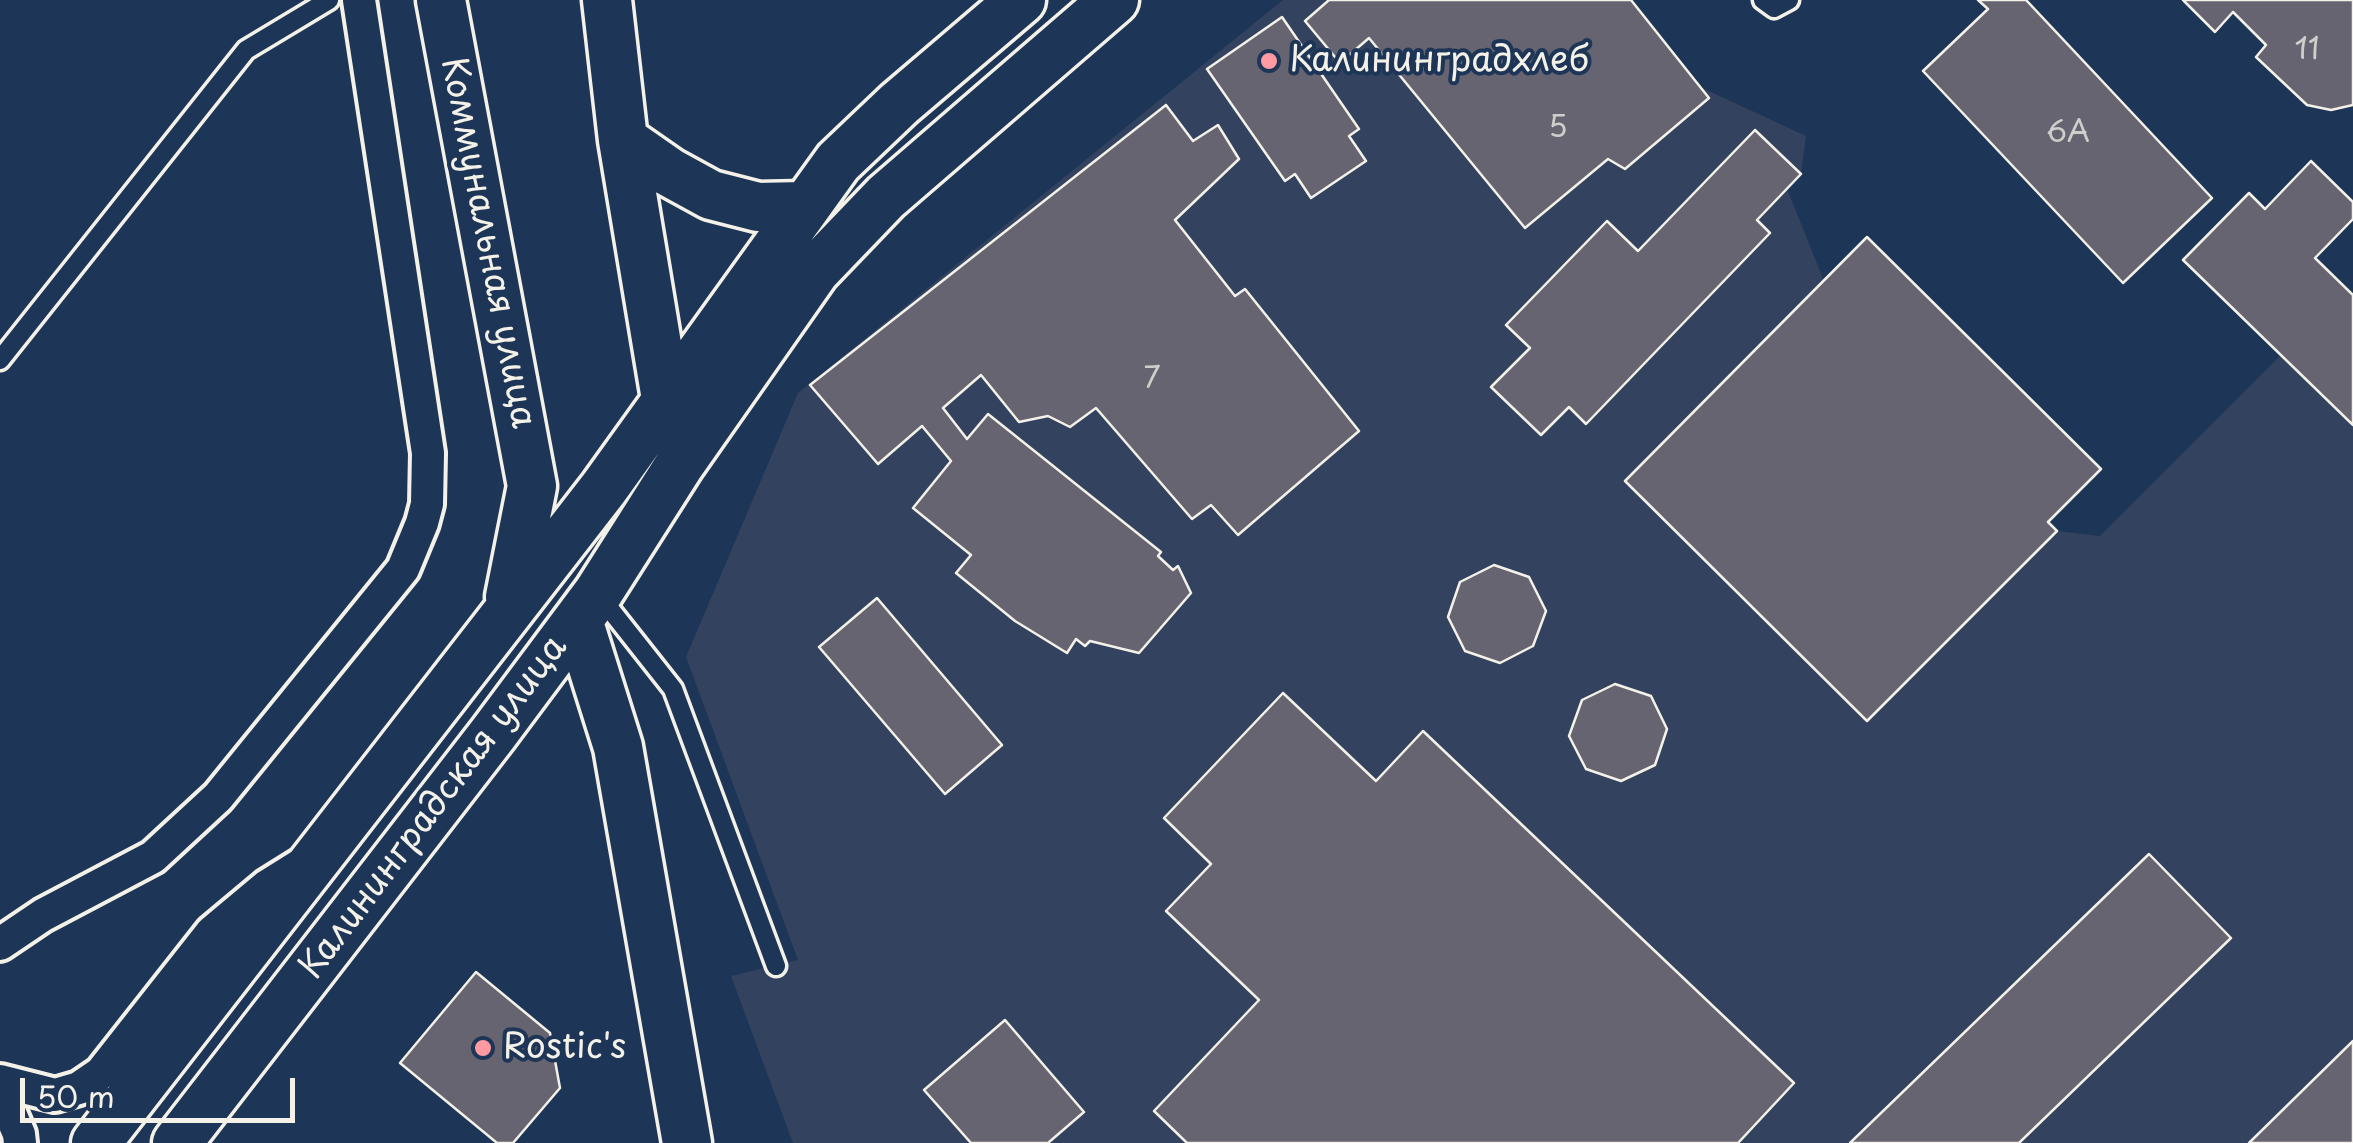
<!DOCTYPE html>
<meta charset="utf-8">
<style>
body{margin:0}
#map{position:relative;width:2353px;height:1143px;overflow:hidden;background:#1d3557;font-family:"Playpen Sans",sans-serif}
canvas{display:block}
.scale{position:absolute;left:20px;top:1078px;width:275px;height:45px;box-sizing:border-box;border:5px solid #f4f1e8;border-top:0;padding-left:12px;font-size:30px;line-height:35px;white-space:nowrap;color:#f4f1e8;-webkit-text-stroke:8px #1d3557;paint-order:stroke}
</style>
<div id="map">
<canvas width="2353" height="1143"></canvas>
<div class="scale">50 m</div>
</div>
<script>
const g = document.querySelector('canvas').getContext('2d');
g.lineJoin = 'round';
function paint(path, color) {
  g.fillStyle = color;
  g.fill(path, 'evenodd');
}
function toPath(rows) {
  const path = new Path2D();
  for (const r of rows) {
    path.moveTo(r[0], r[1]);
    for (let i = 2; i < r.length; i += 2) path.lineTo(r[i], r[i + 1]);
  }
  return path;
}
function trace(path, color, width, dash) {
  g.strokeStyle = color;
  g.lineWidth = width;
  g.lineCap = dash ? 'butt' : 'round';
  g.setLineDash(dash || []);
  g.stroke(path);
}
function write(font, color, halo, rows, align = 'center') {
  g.font = font + ' "Playpen Sans",sans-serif';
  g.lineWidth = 8;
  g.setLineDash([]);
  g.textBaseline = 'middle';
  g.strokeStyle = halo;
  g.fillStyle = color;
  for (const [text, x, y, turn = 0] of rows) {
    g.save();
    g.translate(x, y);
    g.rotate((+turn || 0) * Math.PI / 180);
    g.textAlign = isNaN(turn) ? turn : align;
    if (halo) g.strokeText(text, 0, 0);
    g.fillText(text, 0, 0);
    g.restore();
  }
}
paint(toPath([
 [1283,0,1631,0,1700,87,1806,136,1801,174,1787,189,1824,281,1867,721,2057,531,2100,536,2281,355,2353,425,2353,1143,793,1143,731,976,798,960,686,657,798,393]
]), '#33435f');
const building = toPath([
 [1329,0,1631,0,1709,98,1625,169,1608,159,1525,228,1369,38,1340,63,1305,21,1329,0],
 [1978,0,2026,0,2212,198,2123,283,1923,71,1988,9,1978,0],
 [2183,0,2353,0,2353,105,2331,110,2307,105,2256,57,2266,45,2233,12,2215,32,2183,0],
 [1282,17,1359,129,1349,136,1366,161,1311,198,1295,174,1285,181,1207,69,1282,17],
 [1166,105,1193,141,1218,125,1239,159,1175,220,1235,296,1245,289,1359,431,1238,535,1211,505,1192,519,1096,408,1070,427,1048,416,1019,422,981,375,943,408,967,439,988,414,1161,552,1158,556,1173,570,1178,566,1191,593,1139,653,1090,641,1085,646,1076,639,1067,653,1015,621,956,573,971,555,913,508,951,461,922,426,878,464,810,385,1166,105],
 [1755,130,1801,174,1757,220,1770,233,1586,424,1569,407,1541,435,1491,387,1530,348,1506,325,1607,221,1638,251,1755,130],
 [2311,161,2353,202,2353,219,2315,258,2353,295,2353,425,2183,260,2249,193,2265,209,2311,161],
 [1867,237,2101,469,2048,522,2057,531,1867,721,1625,481,1867,237],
 [1494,565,1529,577,1546,611,1533,646,1500,663,1465,651,1448,617,1460,582,1494,565],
 [877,598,1002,745,945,794,819,647,877,598],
 [1615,684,1651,696,1667,729,1655,765,1621,781,1586,769,1569,736,1582,700,1615,684],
 [1283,693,1376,781,1423,731,1794,1083,1738,1143,1187,1143,1154,1111,1259,1000,1166,911,1211,864,1164,818,1283,693],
 [2149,854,2231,938,2019,1143,1850,1143,2149,854],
 [476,972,550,1033,560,1088,513,1143,497,1143,400,1063,476,972],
 [1005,1020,1084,1112,1048,1143,971,1143,924,1090,1005,1020],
 [2353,1041,2353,1143,2249,1143,2353,1041]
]);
paint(building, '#666471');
trace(building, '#f4f1e8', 2.5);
const lane = toPath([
 [1763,0,1774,8,1789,0],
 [0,360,246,50,329,0],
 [598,594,673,689,776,966]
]);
const street = toPath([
 [0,944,43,915,153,857,218,797,403,569,422,523,427,504,428,453,359,0],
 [0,1081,55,1095,79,1088,101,1073,212,932,267,886,299,866],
 [0,1090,19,1134,20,1143]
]);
const secondary = toPath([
 [441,0,532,486,510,597],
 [607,0,623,140,669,417],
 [623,140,669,172,711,195,758,207,804,206],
 [578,620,618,747,687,1143],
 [96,1143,604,488,838,162,899,104,1021,0],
 [177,1143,493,734,598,593,680,464,815,271,886,197,1114,0]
]);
trace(lane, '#f4f1e8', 25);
trace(street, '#f4f1e8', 40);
trace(secondary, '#f4f1e8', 55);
trace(lane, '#1d3557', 18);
trace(street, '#1d3557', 32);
trace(secondary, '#1d3557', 48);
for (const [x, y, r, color] of [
 [1269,61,10,"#ff9aa2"],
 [483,1048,10,"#ff9aa2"]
]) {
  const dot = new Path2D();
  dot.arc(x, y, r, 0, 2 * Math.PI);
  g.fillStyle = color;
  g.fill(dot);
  trace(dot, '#1d3557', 4);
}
write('30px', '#d0ceca', null, [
 ["11",2307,51],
 ["5",1558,129],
 ["6А",2068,134],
 ["7",1152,380]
]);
write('35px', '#f4f1e8', '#1d3557', [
 ["Калининградхлеб",1289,61],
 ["Rostic's",503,1048]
], 'left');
write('35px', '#f4f1e8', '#1d3557', [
 ["Коммунальная улица",487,243,79],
 ["Калининградская улица",434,808,-53]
]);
</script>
